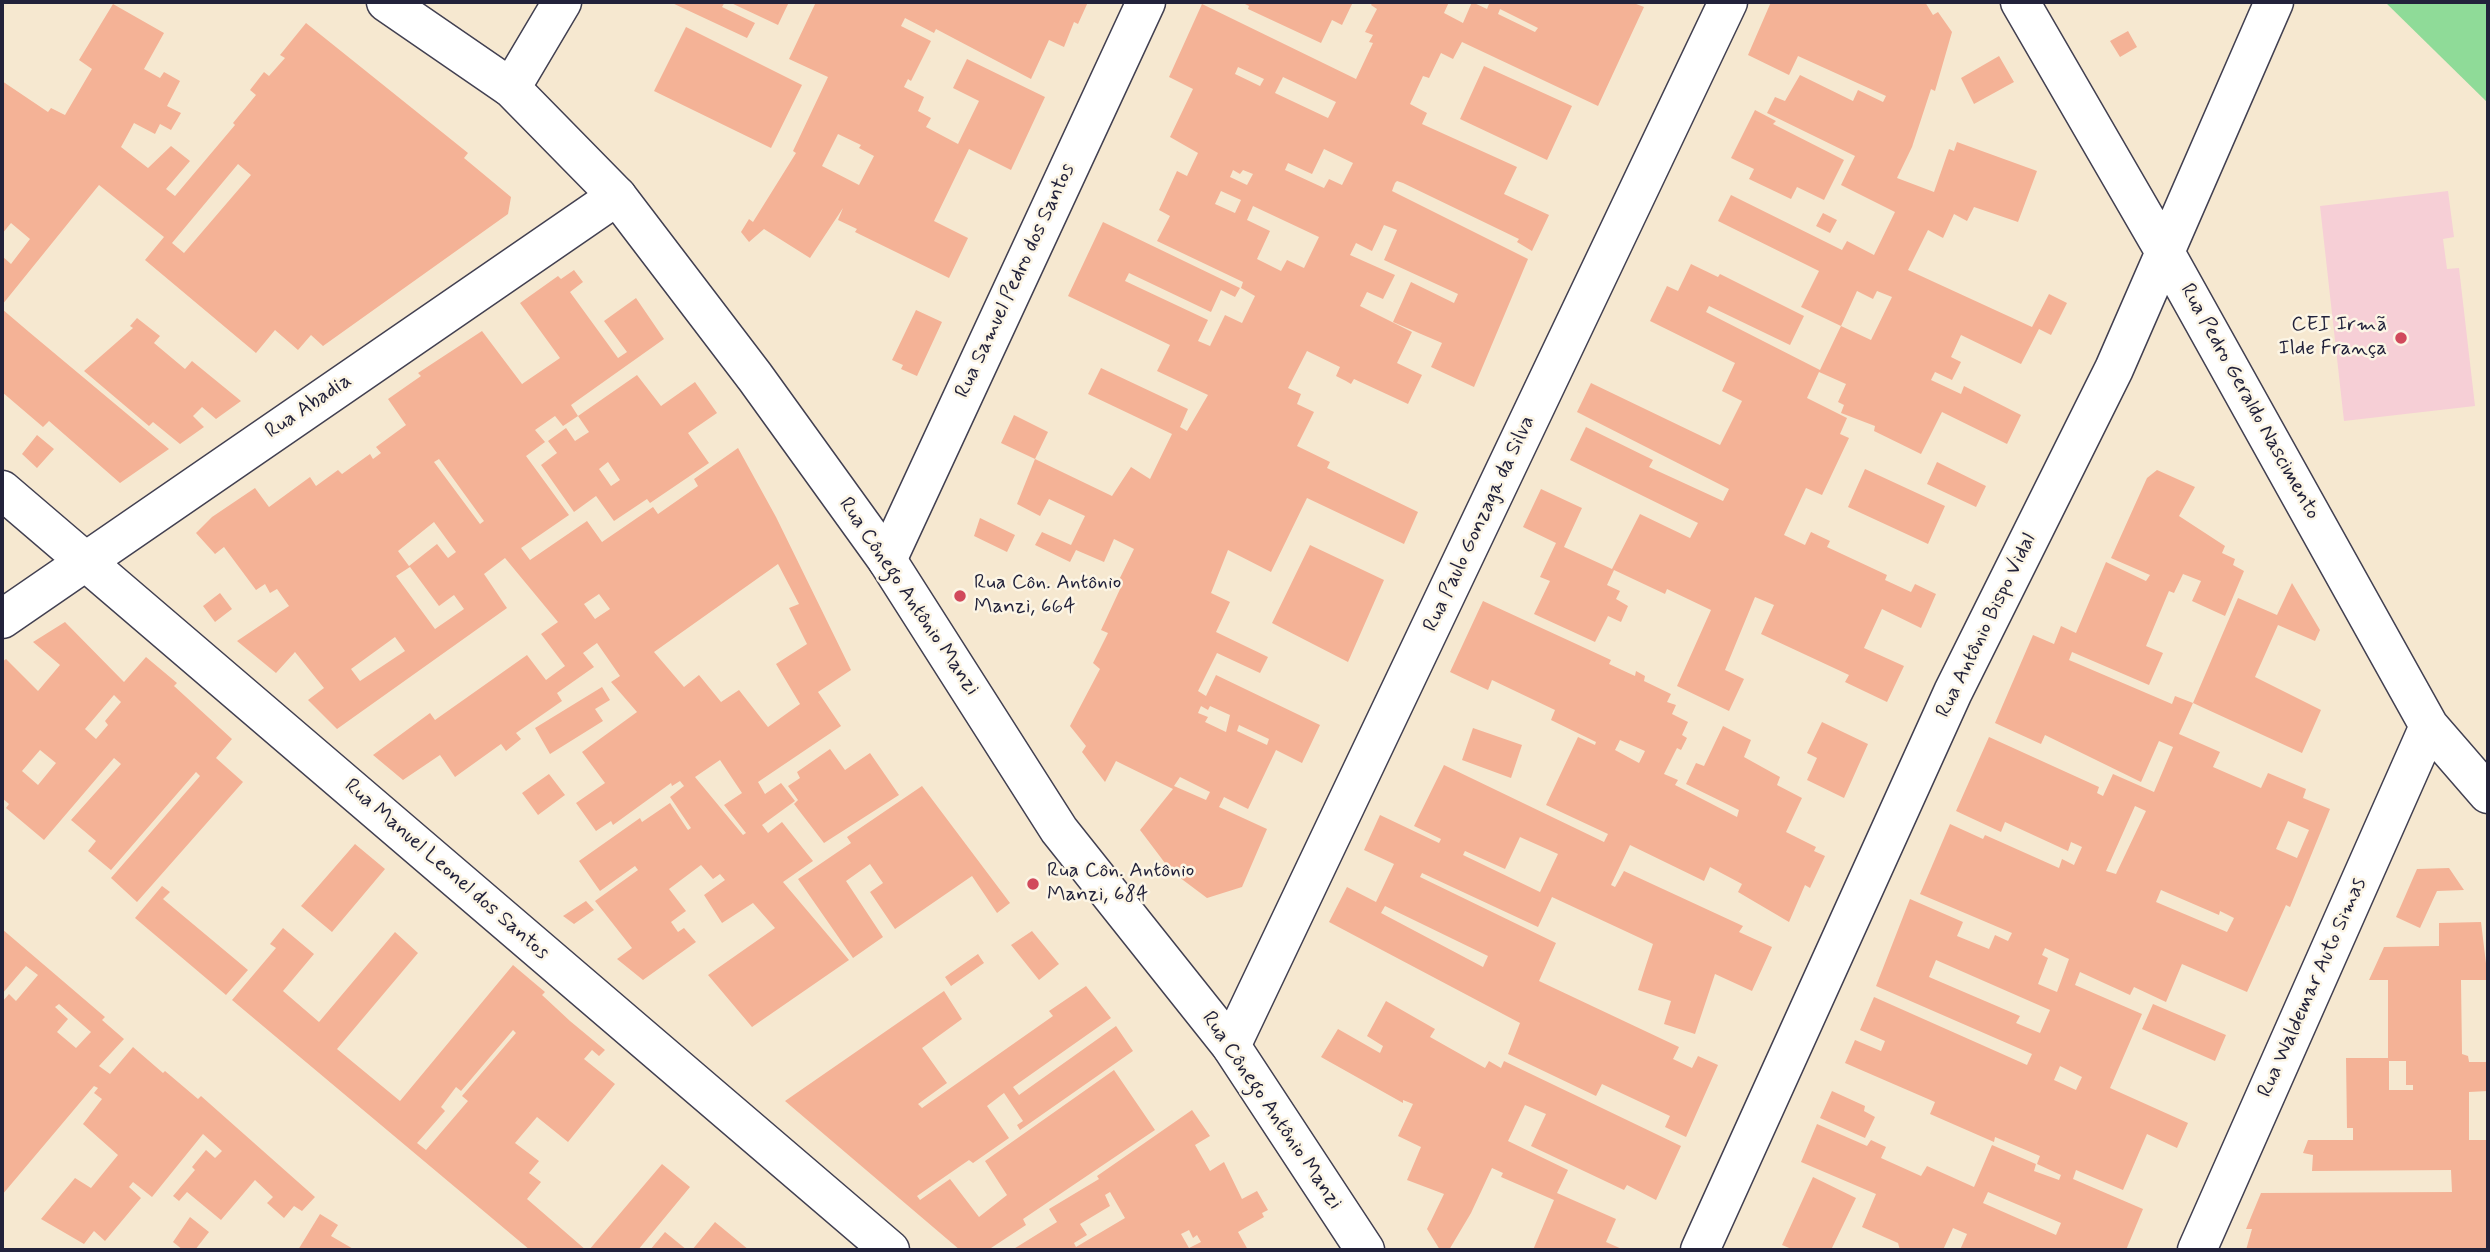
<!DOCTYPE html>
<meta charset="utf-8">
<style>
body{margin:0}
#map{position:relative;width:2490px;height:1252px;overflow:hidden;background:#f6e8d0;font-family:Mynerve,sans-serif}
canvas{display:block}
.frame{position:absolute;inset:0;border:4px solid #22223b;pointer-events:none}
</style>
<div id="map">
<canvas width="2490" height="1252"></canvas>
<div class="frame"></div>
</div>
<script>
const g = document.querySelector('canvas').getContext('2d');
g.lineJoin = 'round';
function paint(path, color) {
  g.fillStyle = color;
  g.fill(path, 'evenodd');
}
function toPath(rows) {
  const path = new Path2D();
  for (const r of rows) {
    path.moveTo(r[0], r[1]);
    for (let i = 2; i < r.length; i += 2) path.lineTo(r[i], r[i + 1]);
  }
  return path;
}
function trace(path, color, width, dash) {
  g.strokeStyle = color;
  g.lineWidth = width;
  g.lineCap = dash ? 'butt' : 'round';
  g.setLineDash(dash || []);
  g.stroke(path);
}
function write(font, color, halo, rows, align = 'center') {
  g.font = font + ' Mynerve,sans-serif';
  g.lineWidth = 5;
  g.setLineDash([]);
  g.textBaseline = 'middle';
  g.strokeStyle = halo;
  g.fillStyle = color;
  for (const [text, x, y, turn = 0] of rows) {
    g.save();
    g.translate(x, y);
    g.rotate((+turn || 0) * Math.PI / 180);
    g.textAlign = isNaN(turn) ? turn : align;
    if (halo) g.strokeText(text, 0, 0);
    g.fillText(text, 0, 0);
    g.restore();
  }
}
paint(toPath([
 [2448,191,2454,237,2443,239,2447,269,2459,268,2475,406,2344,421,2320,206]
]), '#f6cfd6');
paint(toPath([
 [2385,2,2488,2,2488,103]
]), '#8fdb98');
paint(toPath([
 [670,2,725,2,722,7,755,23,747,38],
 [729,2,789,2,778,25],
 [816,2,1088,2,1078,24,1074,22,1064,47,1049,40,1031,79,936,29,934,33,905,18,901,26,931,41,911,81,908,79,904,87,924,97,918,111,931,118,926,127,958,144,979,101,953,88,967,59,1045,97,1011,170,969,149,934,221,968,238,949,278,855,232,857,229,838,220,843,208,810,258,764,229,749,242,741,232,749,219,753,222,796,153,793,151,828,77,789,59],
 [838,134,861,145,859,148,874,156,859,185,822,166],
 [1241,2,1353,2,1342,25,1332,20,1321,43,1248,9,1249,6],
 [1373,2,1449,2,1444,13,1463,23,1472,2,1487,9,1489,4,1485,2,1631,2,1644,7,1598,106,1462,42,1453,59,1441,53,1429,78,1423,76,1410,104,1427,113,1422,124,1517,167,1504,194,1549,215,1532,251,1517,242,1519,239,1403,183,1397,181,1395,183,1392,191,1528,259,1474,387,1431,367,1442,343,1393,322,1411,282,1454,303,1458,294,1384,260,1397,230,1384,225,1372,251,1356,243,1350,255,1395,275,1383,299,1367,292,1360,306,1412,332,1397,363,1422,375,1408,404,1354,379,1351,384,1346,381,1336,376,1340,367,1307,351,1288,388,1301,394,1297,404,1314,412,1297,446,1330,462,1327,468,1418,512,1404,544,1307,498,1271,572,1228,550,1211,593,1230,602,1216,632,1268,657,1260,673,1217,653,1198,691,1206,696,1216,675,1320,725,1302,763,1276,750,1248,809,1224,797,1219,807,1267,829,1242,887,1207,898,1171,871,1140,830,1173,789,1116,761,1105,782,1082,752,1086,746,1070,726,1100,669,1093,663,1108,633,1101,630,1121,587,1117,584,1134,549,1114,539,1104,562,1076,550,1070,562,1035,545,1042,532,1071,545,1085,516,1049,499,1040,516,1017,504,1035,459,1001,443,1014,415,1048,432,1035,459,1112,496,1131,467,1150,479,1172,434,1088,394,1101,368,1188,409,1180,427,1187,431,1208,395,1157,371,1170,345,1068,296,1103,222,1240,288,1235,297,1221,290,1211,312,1129,273,1125,281,1208,320,1198,341,1210,346,1225,315,1242,323,1255,296,1241,288,1243,282,1157,241,1170,216,1159,210,1177,171,1187,176,1198,153,1170,137,1193,89,1169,77,1202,4,1356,79,1373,43,1369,42,1373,35,1365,32,1377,9,1371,5],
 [1500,9,1538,28,1535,32,1498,14],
 [1238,67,1264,79,1260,86,1235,74],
 [1283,77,1336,102,1328,118,1275,93],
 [1324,149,1353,163,1342,185,1329,179,1324,188,1285,170,1288,163,1312,174],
 [1233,170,1240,174,1243,170,1253,174,1247,185,1230,177],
 [1221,191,1241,200,1235,213,1215,204],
 [1253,206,1319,237,1304,268,1287,260,1281,271,1257,259,1270,231,1247,220],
 [1201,706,1208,710,1210,706,1230,715,1226,732,1205,722,1208,717,1198,713],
 [1239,725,1269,739,1267,745,1237,731],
 [1180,777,1210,792,1206,800,1174,786],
 [1771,2,1925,2,1933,15,1938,12,1952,32,1935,91,1931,89,1912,147,1897,178,1934,192,1949,149,1954,151,1957,142,2037,171,2018,222,1974,207,1967,221,1954,214,1943,238,1928,230,1908,270,2032,327,2049,294,2067,303,2051,335,2039,329,2021,364,1961,335,1951,357,1961,362,1952,380,1935,372,1931,380,1961,394,1964,386,2021,415,2007,444,1942,412,1921,454,1874,431,1875,426,1841,413,1844,405,1838,402,1846,384,1819,372,1807,398,1847,418,1840,434,1849,438,1822,495,1806,488,1784,535,1805,545,1811,532,1830,541,1827,547,1887,575,1885,580,1911,592,1915,584,1936,594,1921,628,1882,609,1864,648,1904,666,1887,702,1845,682,1849,675,1761,634,1774,605,1755,597,1725,670,1744,679,1729,711,1677,686,1711,610,1667,589,1665,594,1614,570,1607,585,1620,591,1616,599,1628,606,1621,622,1608,616,1595,642,1534,614,1550,581,1540,577,1556,543,1523,527,1541,489,1582,508,1564,547,1612,569,1640,514,1690,538,1698,523,1570,460,1586,427,1653,460,1649,467,1723,501,1729,489,1577,412,1591,383,1720,445,1742,401,1722,391,1735,363,1650,321,1667,286,1678,291,1691,264,1718,277,1720,274,1804,316,1790,345,1709,306,1706,312,1820,370,1841,326,1871,340,1892,297,1877,291,1873,299,1857,291,1841,326,1801,307,1819,271,1718,221,1731,195,1842,250,1847,241,1874,255,1895,212,1841,185,1855,156,1767,113,1775,97,1785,101,1800,75,1853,101,1858,90,1883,102,1886,96,1798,56,1789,75,1748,55],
 [113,4,164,33,144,69,160,78,164,72,180,81,167,106,181,113,171,130,160,124,155,134,134,123,121,147,148,168,171,146,190,161,166,189,175,196,235,125,233,123,256,95,250,90,264,72,269,76,285,58,280,55,306,23,468,153,464,158,511,197,508,214,323,346,311,335,298,350,275,330,256,353,145,260,164,237,99,185,2,305,2,256,11,264,30,239,11,223,2,234,2,81,48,112,51,108,65,115,92,69,79,60],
 [238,164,251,175,184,253,172,243],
 [686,27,802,85,771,148,654,91],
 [2128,31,2137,47,2120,57,2110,41],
 [1999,56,2014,82,1974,104,1961,78],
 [1484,66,1572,106,1547,160,1460,119],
 [1755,110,1776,121,1773,124,1844,160,1824,200,1797,187,1791,199,1749,179,1754,169,1731,158],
 [1823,213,1837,220,1830,233,1816,226],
 [574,270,583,282,570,292,618,358,627,352,604,321,636,298,664,339,571,405,578,416,563,426,555,416,535,430,545,442,526,456,569,515,521,548,530,560,587,521,602,542,653,507,658,514,698,486,694,479,738,448,776,517,851,670,818,692,841,726,758,782,765,794,781,783,795,801,762,825,768,833,782,822,813,861,783,882,849,960,752,1027,708,975,775,928,753,903,722,923,704,895,725,880,720,874,713,879,701,865,669,889,686,911,671,922,678,932,684,928,696,942,643,980,617,959,632,948,595,901,638,870,635,866,600,891,579,861,640,818,642,822,670,803,688,830,691,828,670,797,684,786,680,781,672,786,671,783,613,825,611,821,596,831,576,803,605,783,582,752,637,712,611,682,620,676,597,643,583,653,594,667,557,693,562,701,516,733,521,739,506,751,501,744,455,777,440,755,403,780,373,755,430,713,435,720,527,655,546,680,565,666,541,634,558,622,505,558,484,574,507,608,337,729,308,700,324,688,295,652,276,673,237,641,289,606,277,589,270,593,265,584,256,590,224,547,215,554,196,533,212,517,255,488,269,507,310,477,316,486,338,470,342,474,370,454,373,459,381,453,376,447,406,425,388,399,421,376,418,373,482,331,522,384,560,358,520,303,558,276,561,279],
 [439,459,484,521,480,524,434,462],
 [434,522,456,552,448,558,437,544,409,566,398,551],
 [778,564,799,604,789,608,807,644,776,664,800,704,768,727,739,690,721,702,699,675,684,687,654,652],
 [410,567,439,606,454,595,464,609,435,629,396,576],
 [599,594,610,609,595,619,584,604],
 [395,637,405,651,360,681,351,669],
 [720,760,742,793,724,805,746,833,743,835,695,777],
 [2,309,29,332,169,449,120,483,49,421,43,427,2,392],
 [916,310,942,322,917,376,901,369,903,365,892,360],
 [137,318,160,336,154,343,185,369,192,361,241,401,216,419,202,407,193,416,204,427,180,444,153,422,149,426,84,371,133,328,130,326],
 [637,375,661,406,695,382,717,413,688,433,709,463,650,503,647,499,614,521,596,496,574,512,541,465,557,453,548,441,566,428,575,441,589,432,578,416],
 [608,462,620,480,611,486,599,469],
 [37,435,54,449,37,468,22,454],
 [1937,462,1986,486,1976,507,1927,484],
 [1865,469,1945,506,1928,544,1848,507],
 [2157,470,2195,487,2179,516,2225,546,2222,553,2235,559,2233,565,2244,571,2225,616,2192,601,2201,581,2183,574,2174,593,2169,591,2146,646,2163,653,2149,685,2072,652,2069,660,2172,704,2175,696,2193,703,2179,734,2220,752,2213,767,2261,788,2268,773,2306,789,2303,798,2330,809,2290,907,2286,905,2247,992,2182,964,2166,1002,2134,987,2130,995,2080,972,2075,985,2142,1014,2110,1088,2188,1123,2177,1148,2147,1134,2123,1190,2076,1170,2073,1179,2143,1209,2126,1250,1960,1250,1967,1234,1953,1228,1943,1250,1900,1250,1898,1243,1862,1227,1876,1194,1801,1162,1817,1124,1867,1146,1871,1140,1886,1147,1881,1158,1921,1176,1927,1166,1974,1187,1992,1145,2036,1164,2034,1171,2059,1180,2061,1175,2037,1164,2040,1156,1995,1137,1994,1142,1930,1114,1935,1102,1845,1063,1855,1040,1881,1051,1885,1041,1860,1030,1874,997,2027,1065,2032,1054,1876,986,1910,899,1963,922,1957,936,1989,949,1995,935,2008,941,2012,933,1920,894,1950,824,1983,839,1985,835,2059,868,2062,859,2074,865,2082,847,2071,842,2068,851,2005,822,2001,832,1956,811,1989,737,2099,787,2097,793,2103,796,2113,774,2154,792,2173,747,2159,741,2141,782,2045,735,2041,744,1995,723,2033,635,2054,644,2061,626,2076,633,2106,562,2146,581,2150,575,2111,558,2147,478],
 [2135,806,2146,811,2116,874,2106,871],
 [2288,821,2309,830,2297,858,2276,849],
 [2161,890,2219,915,2220,911,2234,918,2227,932,2156,902],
 [2045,948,2069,959,2057,992,2038,984,2048,958,2042,955],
 [1936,960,2050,1010,2040,1033,2016,1023,2020,1016,1929,977],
 [2060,1066,2082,1077,2076,1090,2054,1080],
 [1988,1192,2061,1223,2056,1235,1983,1203],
 [980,518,1015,535,1007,552,974,536],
 [1310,545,1384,580,1348,662,1272,623],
 [2292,583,2320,630,2315,641,2278,625,2255,677,2321,710,2302,753,2193,703,2238,598,2277,615],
 [220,593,232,609,215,622,203,606],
 [1483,601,1611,660,1609,664,1635,676,1636,671,1645,676,1644,681,1671,694,1667,702,1676,705,1672,714,1688,722,1682,735,1687,738,1681,750,1677,748,1664,774,1678,780,1675,785,1737,817,1739,810,1686,784,1696,763,1704,766,1723,726,1751,740,1744,757,1780,777,1777,785,1802,798,1786,832,1816,847,1814,851,1825,856,1810,888,1805,885,1789,922,1738,892,1742,884,1710,867,1704,881,1630,845,1611,885,1615,887,1624,871,1743,926,1739,932,1772,947,1752,991,1715,974,1695,1034,1664,1024,1671,1001,1638,990,1653,944,1552,897,1538,927,1422,873,1420,877,1556,943,1539,981,1679,1047,1673,1059,1692,1068,1698,1056,1718,1065,1686,1137,1665,1127,1670,1116,1602,1084,1596,1096,1508,1054,1520,1023,1329,922,1347,887,1376,902,1394,864,1364,850,1380,815,1439,843,1441,839,1414,826,1444,765,1604,842,1608,834,1546,805,1578,737,1595,745,1596,742,1551,720,1555,710,1492,680,1488,690,1450,672],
 [1620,740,1645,751,1639,763,1615,750],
 [1520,837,1558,854,1540,892,1463,855,1465,851,1505,869],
 [1385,906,1488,956,1483,967,1381,913],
 [65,622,124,682,146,657,177,683,174,686,232,739,216,758,243,782,137,902,111,878,200,776,196,772,111,870,88,851,96,841,71,820,121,764,114,758,44,840,6,808,9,804,2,798,2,662,6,659,38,691,60,665,33,642],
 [114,695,121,702,105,721,108,725,96,739,85,729],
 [40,750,56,763,38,785,22,771],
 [602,687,610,700,595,709,603,721,550,754,535,728],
 [1822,722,1868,744,1844,798,1807,780,1817,758,1807,753],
 [1473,728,1522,745,1511,778,1462,760],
 [830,749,845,770,870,753,899,795,824,843,794,804,798,800,788,786,800,778,797,772],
 [549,774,565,795,538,815,522,793],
 [922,786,1010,903,997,913,972,876,895,929,870,892,883,883,870,864,846,881,883,937,853,958,798,879,851,843,847,837],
 [355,844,385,869,332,932,301,906],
 [2449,868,2464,890,2437,891,2420,928,2396,917,2417,869],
 [162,886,170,892,163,899,248,970,226,995,135,918],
 [586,901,594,910,574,924,563,916],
 [2481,922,2488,980,2461,980,2462,1054,2468,1056,2469,1062,2488,1062,2488,1091,2469,1092,2469,1140,2488,1140,2488,1250,2367,1250,2367,1248,2364,1250,2246,1250,2252,1229,2246,1229,2261,1193,2452,1192,2451,1170,2312,1171,2313,1155,2303,1153,2308,1140,2353,1140,2353,1128,2347,1128,2346,1058,2388,1058,2388,980,2369,980,2384,947,2439,946,2439,923],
 [2389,1061,2406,1061,2406,1085,2413,1085,2413,1090,2389,1090],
 [283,928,314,954,283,991,319,1022,395,932,418,953,337,1049,400,1101,513,965,545,992,542,995,570,1021,605,1050,599,1056,592,1050,584,1059,615,1084,568,1142,537,1117,515,1143,539,1161,529,1173,541,1182,527,1199,586,1250,530,1250,232,1000,276,948,270,944],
 [513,1030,516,1033,462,1096,468,1101,426,1150,417,1143,445,1111,441,1107,456,1087,461,1091],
 [2,929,105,1017,102,1020,124,1039,99,1066,110,1074,133,1047,163,1073,165,1071,198,1099,201,1096,315,1197,302,1211,294,1206,284,1218,267,1203,273,1197,255,1180,221,1220,187,1192,179,1201,173,1196,195,1170,192,1167,206,1150,215,1158,222,1151,203,1134,152,1197,133,1182,129,1187,141,1198,105,1241,94,1231,84,1244,41,1219,75,1178,91,1188,118,1155,83,1124,102,1099,94,1093,98,1088,94,1086,2,1195,2,1002,9,994,16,1001,38,975,26,966,2,994],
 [59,1004,91,1032,76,1048,57,1032,68,1019,55,1007],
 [1032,931,1059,964,1039,980,1011,945],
 [978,954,984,963,951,986,945,977],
 [1086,986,1111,1018,1013,1087,1019,1095,1116,1026,1133,1051,1020,1130,1017,1125,1023,1121,1004,1093,987,1106,1009,1138,973,1163,969,1160,917,1196,920,1200,950,1179,979,1217,1007,1195,985,1161,1114,1070,1155,1130,1023,1219,1026,1225,988,1250,960,1250,785,1101,944,991,962,1019,922,1048,947,1083,918,1104,922,1108,1053,1016,1049,1011],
 [1386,1001,1435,1029,1430,1037,1485,1068,1489,1061,1501,1068,1504,1061,1681,1146,1656,1200,1627,1185,1624,1190,1531,1146,1546,1114,1525,1105,1508,1141,1568,1170,1557,1193,1616,1219,1606,1242,1624,1250,1533,1250,1554,1200,1501,1177,1503,1173,1492,1168,1471,1213,1449,1250,1440,1250,1427,1229,1444,1194,1407,1180,1421,1147,1398,1136,1413,1104,1403,1100,1403,1103,1321,1057,1338,1029,1380,1053,1383,1046,1367,1036],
 [2153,1004,2226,1035,2215,1061,2142,1029],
 [1832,1091,1865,1106,1864,1111,1875,1117,1865,1138,1820,1118],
 [1192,1110,1210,1136,1195,1145,1210,1171,1224,1162,1242,1199,1257,1191,1268,1210,1262,1213,1264,1217,1238,1232,1248,1250,1012,1250,1057,1222,1049,1209,1099,1179,1097,1176],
 [1110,1192,1125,1218,1076,1247,1074,1243,1087,1235,1080,1224,1110,1206,1105,1195],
 [1189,1230,1193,1238,1197,1235,1201,1242,1189,1248,1181,1234],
 [662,1164,690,1187,638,1250,589,1250],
 [1813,1177,1856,1198,1831,1250,1794,1250,1782,1245],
 [320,1214,338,1225,331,1236,355,1250,298,1250],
 [190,1217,209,1232,195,1250,183,1250,173,1242],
 [715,1222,749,1250,692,1250],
 [665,1232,687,1250,650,1250]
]), '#f4b296');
const minor = toPath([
 [2020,2,2166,254,2429,726,2488,794],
 [511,88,562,2],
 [2,490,890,1250],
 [887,560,1146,2],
 [2,619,617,196],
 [1231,1046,1728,2],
 [1700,1250,1953,692,2114,369,2274,2],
 [2197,1250,2429,726]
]);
const tertiary = toPath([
 [386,2,511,88,617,196,755,377,887,560,1059,830,1231,1046,1365,1250]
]);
trace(minor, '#424051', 41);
trace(tertiary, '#424051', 41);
trace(minor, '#fff', 38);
trace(tertiary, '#fff', 38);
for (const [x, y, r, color] of [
 [2401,338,7,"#d1495b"],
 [960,596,7,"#d1495b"],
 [1033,884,7,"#d1495b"]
]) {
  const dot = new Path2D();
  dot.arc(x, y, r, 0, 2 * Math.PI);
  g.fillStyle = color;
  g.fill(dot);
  trace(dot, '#fcf5e5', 2.5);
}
write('21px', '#22223b', '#fcf5e5', [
 ["Rua Samuel Pedro dos Santos",1016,281,-65],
 ["Rua Pedro Geraldo Nascimento",2249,402,61],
 ["Rua Abadia",309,407,-34],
 ["Rua Paulo Gonzaga da Silva",1480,524,-65],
 ["Rua Cônego Antônio Manzi",908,597,56],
 ["Rua Antônio Bispo Vidal",1987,626,-64],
 ["Rua Manuel Leonel dos Santos",446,870,41],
 ["Rua Waldemar Auto Simas",2313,988,-66],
 ["Rua Cônego Antônio Manzi",1271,1111,56]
]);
write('21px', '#22223b', '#fcf5e5', [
 ["CEI Irmã",2387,326,"right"],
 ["Ilde França",2387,350,"right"],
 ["Rua Côn. Antônio",974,584],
 ["Manzi, 664",974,608],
 ["Rua Côn. Antônio",1047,872],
 ["Manzi, 684",1047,896]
], 'left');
</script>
